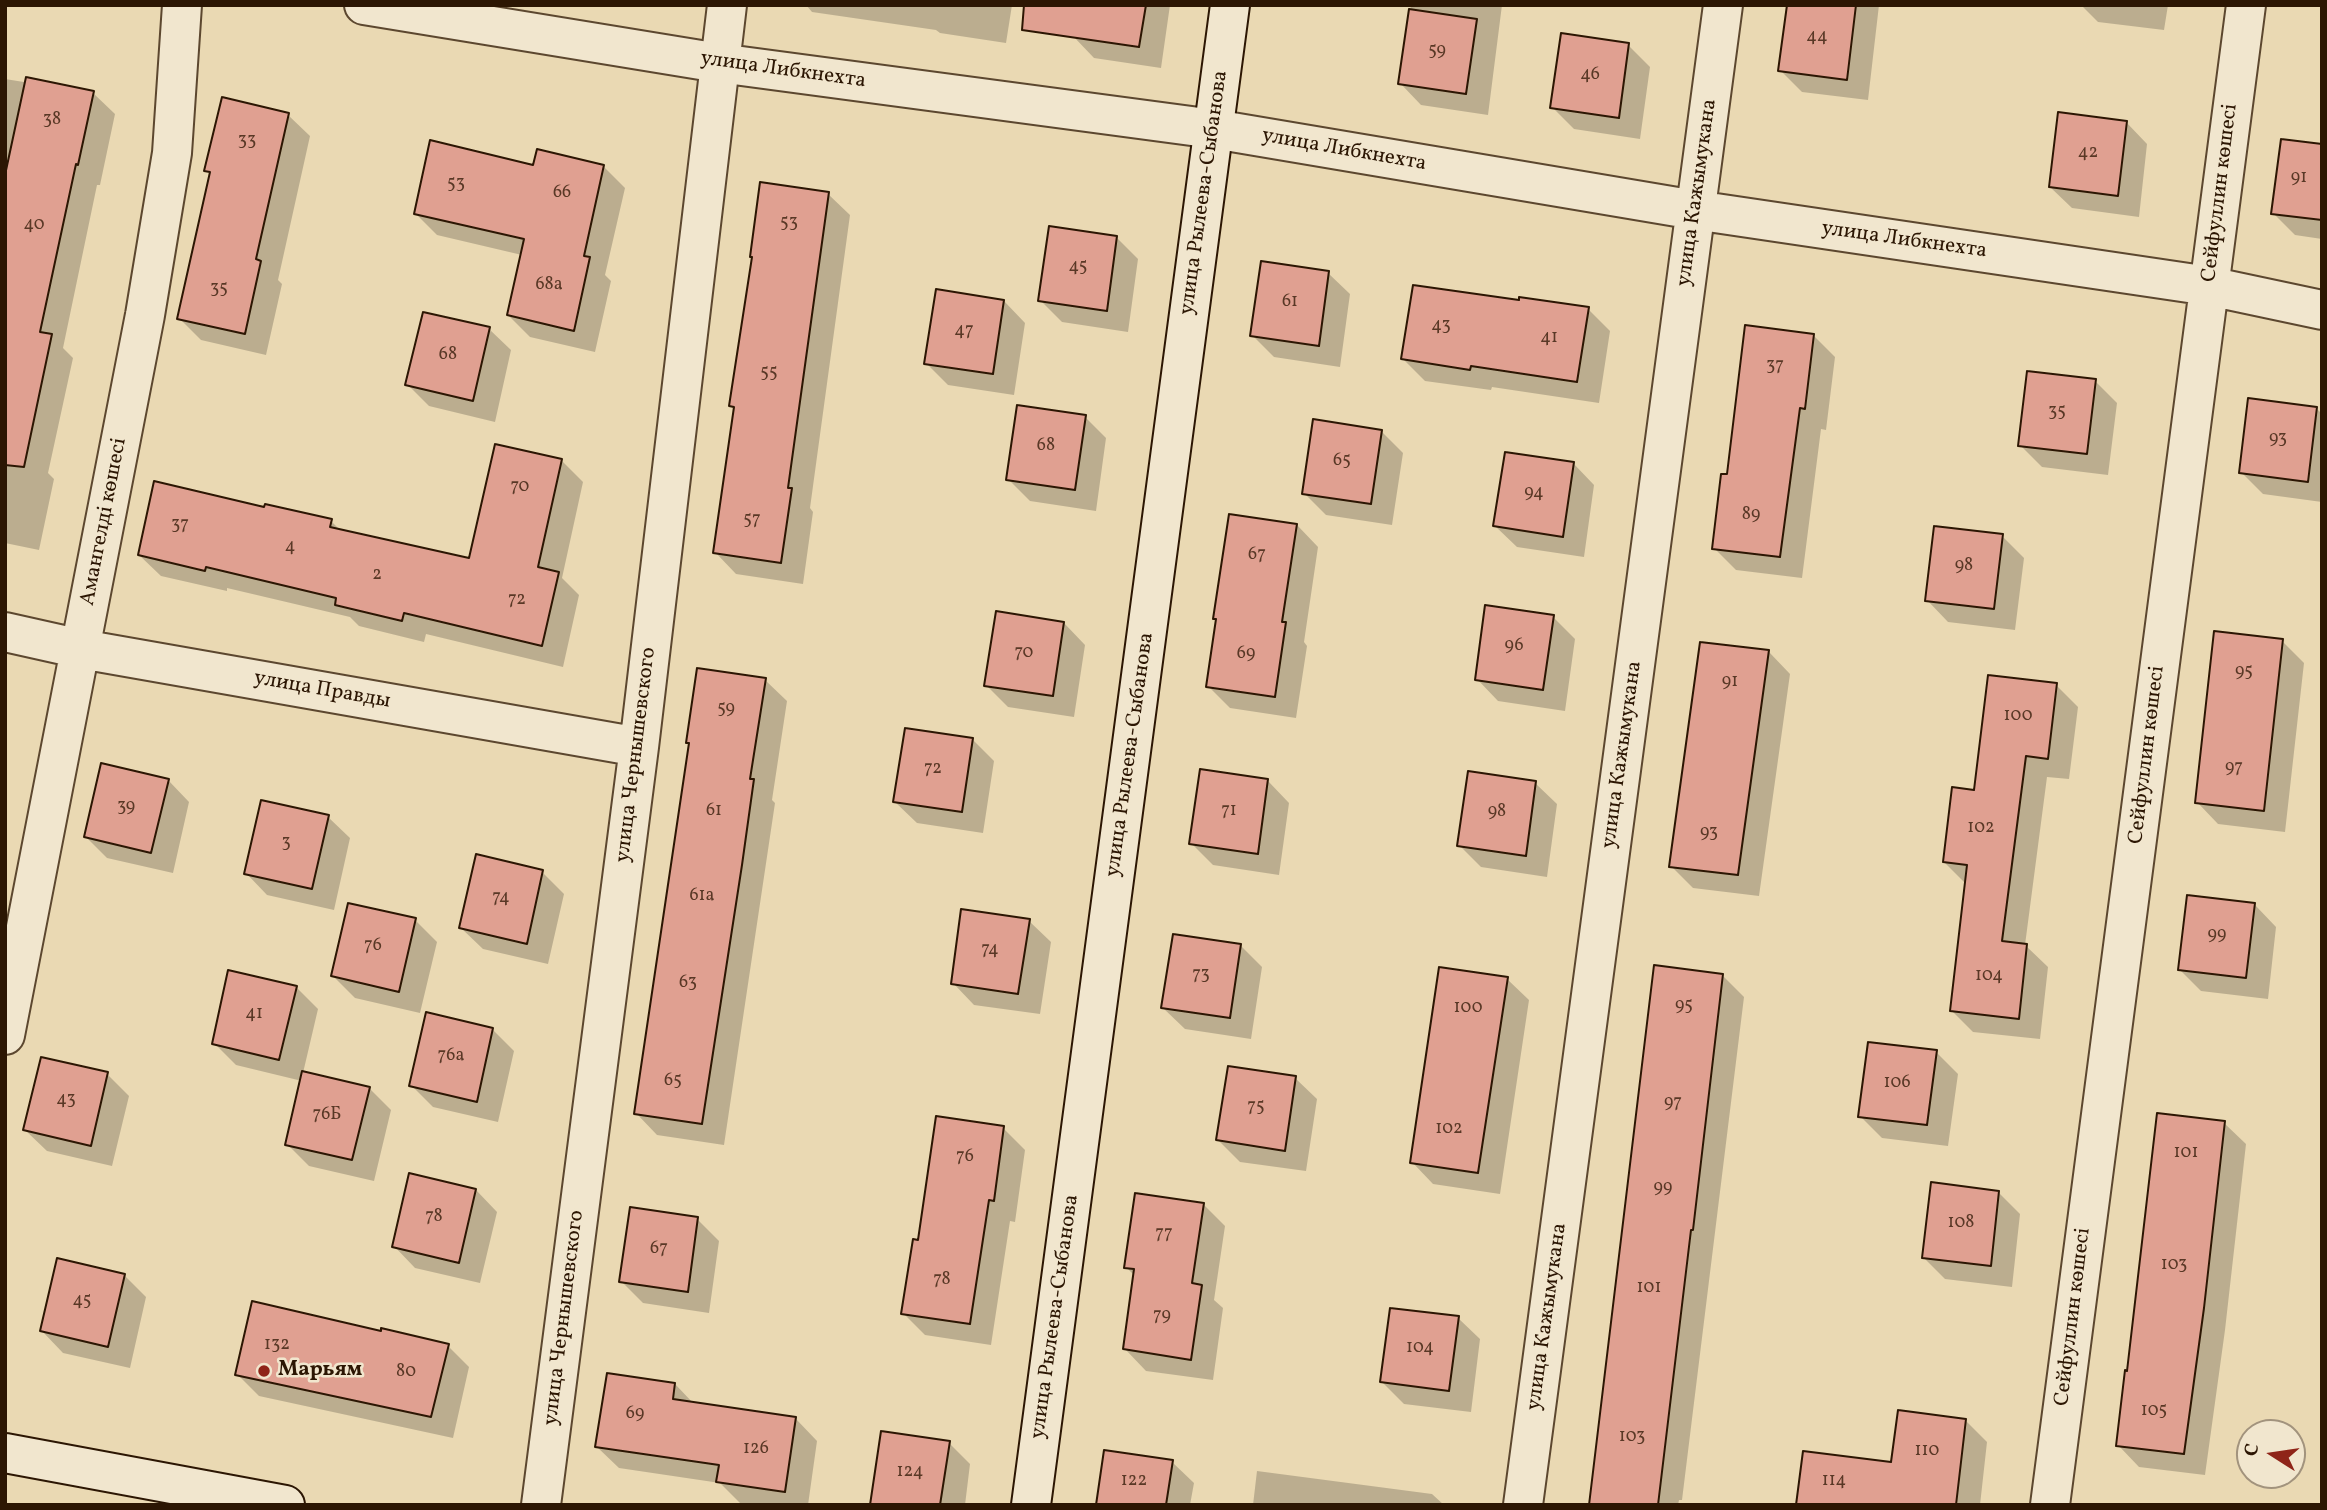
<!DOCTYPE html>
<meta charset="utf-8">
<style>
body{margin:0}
#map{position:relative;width:2327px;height:1510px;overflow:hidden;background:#ead9b3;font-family:Vollkorn,serif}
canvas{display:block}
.frame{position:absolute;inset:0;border:7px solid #2c1603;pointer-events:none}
.north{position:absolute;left:2236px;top:1419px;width:70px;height:70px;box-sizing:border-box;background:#f1e6ce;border:2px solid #a2937d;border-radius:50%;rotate:282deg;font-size:19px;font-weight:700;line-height:28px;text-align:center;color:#2c1603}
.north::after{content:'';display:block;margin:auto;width:24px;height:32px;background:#8f2418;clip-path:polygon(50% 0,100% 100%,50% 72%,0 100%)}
</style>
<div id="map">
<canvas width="2327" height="1510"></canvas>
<div class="frame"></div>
<div class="north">С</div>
</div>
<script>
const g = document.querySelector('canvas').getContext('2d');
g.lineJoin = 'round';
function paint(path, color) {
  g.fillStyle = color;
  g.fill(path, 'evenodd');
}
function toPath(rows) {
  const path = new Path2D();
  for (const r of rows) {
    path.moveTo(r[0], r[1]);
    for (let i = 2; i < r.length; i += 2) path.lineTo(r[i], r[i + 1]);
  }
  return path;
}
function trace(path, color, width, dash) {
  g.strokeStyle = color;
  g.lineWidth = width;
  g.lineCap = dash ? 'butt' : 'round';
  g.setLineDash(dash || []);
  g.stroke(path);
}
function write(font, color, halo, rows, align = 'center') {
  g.font = font + ' Vollkorn,serif';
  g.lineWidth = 5;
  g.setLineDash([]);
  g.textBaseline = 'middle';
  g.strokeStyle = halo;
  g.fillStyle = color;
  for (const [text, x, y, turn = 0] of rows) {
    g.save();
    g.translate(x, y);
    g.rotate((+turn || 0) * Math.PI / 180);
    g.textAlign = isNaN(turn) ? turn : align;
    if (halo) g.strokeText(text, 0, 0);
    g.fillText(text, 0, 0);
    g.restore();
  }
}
paint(toPath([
 [806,5,1012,5,1006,43,940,33,936,30,812,12],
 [1077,5,1170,5,1161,68,1094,58,1073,36],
 [1411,5,1502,5,1488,115,1421,105,1400,83],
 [1788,5,1879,5,1868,100,1802,92,1780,70],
 [2081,5,2168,5,2164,30,2098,22],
 [1628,45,1650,67,1640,139,1574,129,1552,107],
 [5,79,93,93,115,114,100,185,97,185,63,348,73,358,48,473,54,479,39,550,5,543],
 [288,115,310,136,278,280,282,284,266,355,201,340,179,318,211,175,206,170],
 [2126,122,2147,144,2139,217,2072,208,2050,187],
 [2322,146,2322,239,2295,235,2273,213],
 [603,166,625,188,605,275,611,281,595,352,530,337,508,315,522,255,437,235,416,214,534,167],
 [828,194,850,215,810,508,813,512,803,584,736,574,715,552,735,410,731,406],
 [1117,238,1138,259,1128,332,1062,322,1040,300],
 [1328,273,1350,294,1340,367,1274,357,1252,335],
 [1004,301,1025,323,1014,395,948,385,926,363],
 [1588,309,1610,331,1599,403,1492,387,1491,390,1425,381,1403,359],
 [489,329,511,350,495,422,429,406,407,384],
 [1813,335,1835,357,1826,430,1821,429,1802,578,1736,570,1714,548,1729,476],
 [2095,381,2117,403,2108,475,2042,467,2020,445],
 [2316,408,2322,414,2322,502,2263,494,2241,472],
 [1085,417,1106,438,1096,511,1030,501,1008,479],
 [1381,431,1403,453,1392,525,1326,515,1304,493],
 [562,461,583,482,562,578,579,595,563,667,426,634,424,642,359,626,350,617,227,588,227,591,161,576,139,555,265,509,331,521,341,531,471,560],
 [1573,463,1594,485,1584,557,1517,547,1495,526],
 [1297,525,1318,547,1304,642,1307,646,1296,718,1230,708,1208,686,1218,621,1215,618],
 [2002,536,2024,558,2015,630,1948,622,1927,600],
 [1553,617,1575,639,1565,711,1498,701,1477,679],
 [1064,623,1085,645,1074,717,1008,707,986,685],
 [2282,641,2304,663,2285,832,2218,824,2197,802],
 [1769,652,1790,674,1759,896,1693,888,1671,866],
 [765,680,787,701,772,800,775,803,724,1145,657,1135,636,1113,691,745,688,742],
 [2056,685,2078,707,2069,779,2047,777,2025,945,2048,967,2040,1039,1973,1032,1951,1010,1966,884,1944,862],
 [972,739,994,761,983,833,917,823,895,802],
 [168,780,189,802,173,873,107,858,86,837],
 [1268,781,1289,803,1279,875,1213,865,1191,843],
 [1535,783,1557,804,1547,877,1481,867,1459,845],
 [328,817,350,838,334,910,267,895,246,873],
 [542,872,564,894,548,964,483,949,461,928],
 [2255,905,2276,927,2268,999,2201,991,2179,969],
 [415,920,437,942,420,1013,355,998,333,976],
 [1029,921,1051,942,1040,1014,974,1005,953,983],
 [1240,945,1262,967,1251,1039,1185,1029,1163,1008],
 [1722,975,1744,997,1682,1500,1679,1500,1678,1505,1591,1505],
 [1507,979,1529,1000,1500,1194,1433,1184,1412,1162],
 [296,987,318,1009,303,1073,369,1088,391,1110,374,1181,309,1166,287,1144,302,1081,236,1065,214,1043],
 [492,1029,514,1051,498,1122,433,1107,411,1085],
 [1936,1052,1958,1074,1948,1146,1882,1138,1860,1116],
 [107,1074,129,1096,112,1166,47,1151,25,1130],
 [1295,1078,1317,1099,1306,1171,1240,1162,1218,1140],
 [2224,1123,2246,1144,2225,1330,2205,1475,2139,1467,2118,1445],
 [1003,1128,1025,1150,1015,1222,1010,1221,991,1345,925,1335,903,1313,919,1242],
 [476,1190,497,1212,480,1283,415,1268,394,1246],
 [1999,1193,2020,1214,2012,1287,1945,1279,1923,1257],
 [1203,1204,1225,1226,1214,1300,1223,1308,1213,1380,1146,1371,1125,1349,1135,1276,1126,1267],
 [697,1219,719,1241,709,1313,643,1303,621,1281],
 [124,1275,146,1297,130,1368,63,1353,42,1331],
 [1458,1318,1480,1339,1471,1412,1404,1404,1382,1382],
 [382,1333,448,1346,469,1367,453,1438,259,1396,237,1374],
 [675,1384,694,1404,796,1419,817,1441,808,1505,740,1503,720,1483,619,1468,597,1447],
 [1965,1420,1987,1442,1980,1505,1798,1505,1893,1464],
 [949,1443,970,1464,965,1505,872,1505],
 [1172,1462,1194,1483,1190,1505,1097,1505],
 [1257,1471,1432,1494,1444,1505,1253,1505]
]), '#0003');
const building = toPath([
 [1024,5,1146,5,1139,47,1022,30,1024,5],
 [1787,5,1856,5,1847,80,1778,71,1787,5],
 [1409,9,1477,19,1466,94,1398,84,1409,9],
 [1561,33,1629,43,1619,118,1550,108,1561,33],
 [26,77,94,91,78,165,76,164,40,332,52,334,24,467,5,465,5,175,26,77],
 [222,97,289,113,256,259,261,261,245,334,177,319,210,172,204,171,222,97],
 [2058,112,2127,121,2118,196,2049,187,2058,112],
 [2281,139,2322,144,2322,220,2271,214,2281,139],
 [430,140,533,165,537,149,604,165,584,256,590,257,574,331,507,315,524,239,414,214,430,140],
 [760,182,829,192,788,488,792,488,781,563,713,553,734,407,729,406,752,257,750,257,760,182],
 [1049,226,1117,236,1107,311,1038,301,1049,226],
 [1261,261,1329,271,1319,346,1250,336,1261,261],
 [1413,285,1519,300,1519,297,1589,307,1577,382,1471,366,1470,370,1401,359,1413,285],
 [936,289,1004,300,993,374,924,364,936,289],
 [423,312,490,327,473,401,405,385,423,312],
 [1745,325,1814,334,1805,409,1800,408,1780,557,1712,549,1721,474,1727,474,1745,325],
 [2027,371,2096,379,2087,454,2018,446,2027,371],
 [2248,398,2317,407,2308,482,2239,473,2248,398],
 [1017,405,1086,415,1075,490,1006,480,1017,405],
 [1313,419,1382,430,1371,504,1302,494,1313,419],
 [495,444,562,459,538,567,559,572,542,646,404,613,402,621,335,605,336,598,206,567,205,571,138,555,154,481,264,507,265,504,332,519,330,527,469,558,495,444],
 [1505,452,1574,462,1563,537,1493,526,1505,452],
 [1229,514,1297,524,1282,622,1286,622,1275,697,1206,687,1216,619,1213,619,1229,514],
 [1934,526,2003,534,1994,609,1925,601,1934,526],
 [1485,605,1554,615,1543,690,1475,680,1485,605],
 [996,611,1064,622,1053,696,984,686,996,611],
 [2214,631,2283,639,2264,811,2195,803,2214,631],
 [1700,642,1769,650,1738,875,1669,867,1700,642],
 [697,668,766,678,750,779,754,779,742,865,702,1124,634,1114,689,743,686,743,697,668],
 [1988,675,2057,683,2048,759,2026,756,2002,941,2027,944,2019,1019,1950,1011,1967,865,1943,862,1952,787,1974,790,1988,675],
 [905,728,973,738,962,812,893,802,905,728],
 [101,763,169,779,151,853,84,837,101,763],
 [1200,769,1268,779,1258,854,1189,844,1200,769],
 [1468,771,1536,781,1526,856,1457,846,1468,771],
 [261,800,329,815,312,889,244,874,261,800],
 [476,854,543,870,527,944,459,928,476,854],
 [2187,895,2255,903,2246,978,2178,970,2187,895],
 [348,903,416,918,399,992,331,976,348,903],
 [961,909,1030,919,1018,994,951,984,961,909],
 [1173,934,1241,944,1230,1018,1161,1008,1173,934],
 [1654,965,1723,974,1693,1230,1691,1230,1658,1505,1589,1505,1654,965],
 [1439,967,1508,977,1478,1173,1410,1163,1439,967],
 [228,970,297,986,279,1060,212,1044,228,970],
 [426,1012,493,1028,477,1102,409,1086,426,1012],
 [1868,1042,1937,1050,1927,1125,1858,1117,1868,1042],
 [41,1057,108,1072,91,1146,23,1130,41,1057],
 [1228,1066,1296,1076,1285,1151,1216,1140,1228,1066],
 [302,1071,370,1087,352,1160,285,1145,302,1071],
 [2157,1113,2225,1121,2204,1308,2184,1454,2116,1446,2125,1370,2127,1371,2157,1113],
 [936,1116,1004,1126,994,1201,989,1200,970,1324,901,1314,913,1239,918,1240,936,1116],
 [409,1173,476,1189,459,1263,392,1247,409,1173],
 [1931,1182,1999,1191,1991,1266,1922,1258,1931,1182],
 [1135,1193,1204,1203,1192,1283,1202,1285,1191,1360,1123,1349,1134,1269,1124,1268,1135,1193],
 [630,1207,698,1217,688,1292,619,1282,630,1207],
 [57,1258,125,1274,108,1347,40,1331,57,1258],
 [252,1301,381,1331,381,1328,449,1344,431,1417,235,1375,252,1301],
 [1390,1308,1459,1316,1449,1391,1380,1382,1390,1308],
 [607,1373,675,1383,673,1399,796,1417,785,1492,716,1482,719,1465,595,1447,607,1373],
 [1898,1410,1966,1419,1956,1505,1796,1505,1803,1451,1891,1462,1898,1410],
 [881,1431,950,1441,940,1505,870,1505,881,1431],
 [1104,1450,1173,1460,1166,1505,1096,1505,1104,1450]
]);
paint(building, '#e0a091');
trace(building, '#2c1603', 2);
const street = toPath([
 [364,5,719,63,1214,129,1695,210,2209,286,2322,310],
 [5,632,81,649,639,747],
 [5,1035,145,315,172,153,182,5],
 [541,1505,639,747,727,5],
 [1523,1505,1723,5],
 [2050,1505,2246,5]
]);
const secondary = toPath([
 [5,1453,285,1505],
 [1031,1505,1230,5]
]);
trace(street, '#5c472f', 42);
trace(secondary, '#2c1603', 42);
trace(street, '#f1e6ce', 38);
trace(secondary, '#f1e6ce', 38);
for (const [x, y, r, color] of [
 [264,1371,7,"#8f2418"]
]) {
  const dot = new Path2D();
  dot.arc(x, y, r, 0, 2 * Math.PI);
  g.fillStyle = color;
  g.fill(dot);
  trace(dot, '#f1e6ce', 2.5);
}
write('18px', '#593826', null, [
 ["44",1817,38],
 ["59",1437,52],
 ["46",1590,76],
 ["38",52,121],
 ["33",247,142],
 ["42",2088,154],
 ["91",2299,179],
 ["53",456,185],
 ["66",562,194],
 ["53",789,224],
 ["40",34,226],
 ["45",1078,268],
 ["68а",549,286],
 ["35",219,290],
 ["61",1290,303],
 ["43",1441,327],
 ["47",964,332],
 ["41",1549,339],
 ["68",448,356],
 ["37",1775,367],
 ["55",769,374],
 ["35",2057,413],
 ["93",2278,440],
 ["68",1046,447],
 ["65",1342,462],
 ["70",520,488],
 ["94",1534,494],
 ["89",1751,516],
 ["57",752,521],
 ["37",180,526],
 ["4",290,548],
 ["67",1257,556],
 ["98",1964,567],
 ["2",377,576],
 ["72",517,601],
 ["96",1514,647],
 ["70",1024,654],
 ["69",1246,655],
 ["95",2244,673],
 ["91",1730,683],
 ["59",726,710],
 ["100",2018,717],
 ["97",2234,769],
 ["72",933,770],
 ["39",126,808],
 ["61",714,812],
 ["71",1229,812],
 ["98",1497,813],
 ["102",1981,829],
 ["93",1709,834],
 ["3",286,844],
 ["61а",702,897],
 ["74",501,899],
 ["99",2217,936],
 ["76",373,947],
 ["74",990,951],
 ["73",1201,976],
 ["104",1989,977],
 ["63",688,984],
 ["95",1684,1007],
 ["100",1468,1009],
 ["41",254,1015],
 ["76а",451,1057],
 ["65",673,1082],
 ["106",1897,1084],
 ["43",66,1101],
 ["97",1673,1104],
 ["75",1256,1108],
 ["76Б",327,1116],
 ["102",1449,1130],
 ["101",2186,1154],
 ["76",965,1158],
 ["99",1663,1189],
 ["78",434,1218],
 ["108",1961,1224],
 ["77",1164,1235],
 ["67",659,1250],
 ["103",2174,1266],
 ["78",942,1281],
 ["101",1649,1289],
 ["45",82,1302],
 ["79",1162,1317],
 ["132",277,1346],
 ["104",1420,1349],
 ["80",406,1373],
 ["105",2154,1412],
 ["69",635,1415],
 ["103",1632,1438],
 ["126",756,1450],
 ["110",1927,1452],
 ["124",910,1473],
 ["122",1134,1482],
 ["114",1834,1482]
]);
write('21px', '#2c1603', '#f1e6ce', [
 ["улица Либкнехта",783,71,8],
 ["улица Либкнехта",1344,151,10],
 ["улица Рылеева-Сыбанова",1205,193,-82],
 ["улица Кажымукана",1698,193,-82],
 ["Сейфуллин көшесі",2221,193,-83],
 ["улица Либкнехта",1904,241,8],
 ["Амангелді көшесі",105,522,-79],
 ["улица Правды",322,691,10],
 ["улица Чернышевского",637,755,-83],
 ["улица Рылеева-Сыбанова",1131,755,-82],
 ["улица Кажымукана",1623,755,-82],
 ["Сейфуллин көшесі",2148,755,-83],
 ["улица Рылеева-Сыбанова",1056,1317,-82],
 ["улица Кажымукана",1548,1317,-82],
 ["Сейфуллин көшесі",2074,1317,-83],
 ["улица Чернышевского",565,1318,-83]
]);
write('bold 21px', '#2c1603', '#f1e6ce', [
 ["Марьям",278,1371]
], 'left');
</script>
